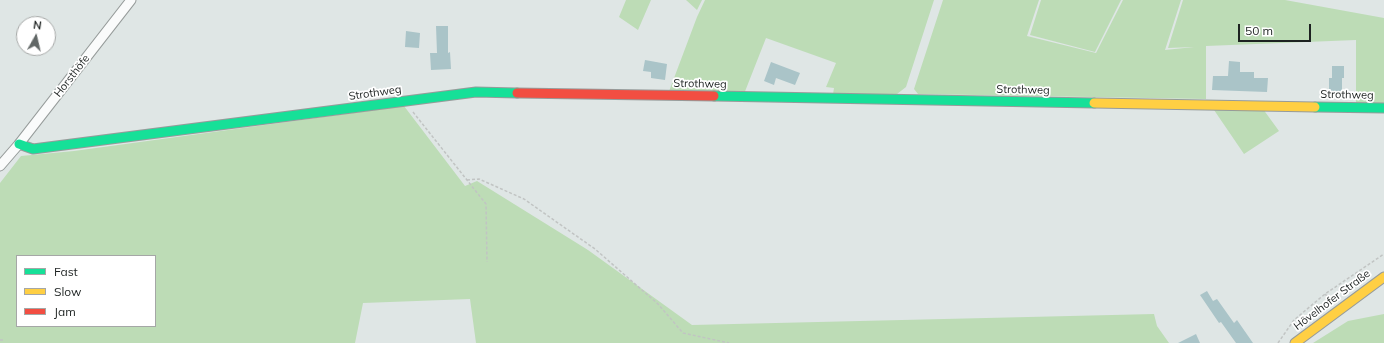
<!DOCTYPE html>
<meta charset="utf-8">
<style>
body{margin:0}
#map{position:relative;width:1384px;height:343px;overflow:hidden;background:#dfe6e5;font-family:Mulish,sans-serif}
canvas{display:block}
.legend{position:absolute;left:16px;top:255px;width:140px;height:72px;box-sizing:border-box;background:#fff;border:1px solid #a5a7a6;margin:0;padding:5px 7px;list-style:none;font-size:12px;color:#1d2221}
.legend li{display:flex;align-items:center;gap:8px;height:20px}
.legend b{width:20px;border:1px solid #a5a7a6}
.north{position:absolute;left:16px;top:16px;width:40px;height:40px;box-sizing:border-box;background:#fff;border:1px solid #a5a7a6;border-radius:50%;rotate:8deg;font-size:11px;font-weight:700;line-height:16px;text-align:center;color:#1d2221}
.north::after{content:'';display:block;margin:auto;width:14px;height:18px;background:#616766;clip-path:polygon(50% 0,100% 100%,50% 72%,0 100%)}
.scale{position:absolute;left:1238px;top:24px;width:73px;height:18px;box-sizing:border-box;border:2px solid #1d2221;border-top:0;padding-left:5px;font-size:12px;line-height:14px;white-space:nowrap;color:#1d2221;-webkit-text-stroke:3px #fff;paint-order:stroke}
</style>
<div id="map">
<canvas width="1384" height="343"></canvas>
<ul class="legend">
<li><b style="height:5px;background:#16e098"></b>Fast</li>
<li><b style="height:5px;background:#ffcf43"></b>Slow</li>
<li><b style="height:5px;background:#f24e42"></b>Jam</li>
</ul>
<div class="north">N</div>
<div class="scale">50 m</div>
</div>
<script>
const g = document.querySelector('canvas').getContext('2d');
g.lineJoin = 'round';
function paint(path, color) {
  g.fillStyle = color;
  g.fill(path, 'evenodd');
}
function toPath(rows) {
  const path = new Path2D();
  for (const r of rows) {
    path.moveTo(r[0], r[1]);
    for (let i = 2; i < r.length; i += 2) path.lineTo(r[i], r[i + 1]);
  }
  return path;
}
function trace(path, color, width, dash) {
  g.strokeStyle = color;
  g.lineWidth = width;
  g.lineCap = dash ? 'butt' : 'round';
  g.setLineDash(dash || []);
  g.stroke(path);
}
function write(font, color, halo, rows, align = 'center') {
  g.font = font + ' Mulish,sans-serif';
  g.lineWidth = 3.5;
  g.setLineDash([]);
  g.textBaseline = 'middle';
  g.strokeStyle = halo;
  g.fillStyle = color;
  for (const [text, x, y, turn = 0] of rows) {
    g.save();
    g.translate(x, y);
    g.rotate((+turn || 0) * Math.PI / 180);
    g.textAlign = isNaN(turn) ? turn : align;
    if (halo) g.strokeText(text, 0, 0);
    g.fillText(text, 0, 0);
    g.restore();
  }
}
paint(toPath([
 [626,0,651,0,638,30,619,17],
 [686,0,702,0,697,10],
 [705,0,934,0,906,87,897,94,833,94,834,88,826,87,836,63,766,38,744,94,668,94,697,17],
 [943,0,1039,0,1027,36,1096,53,1123,0,1181,0,1165,50,1194,47,1168,48,1183,0,1285,0,1384,18,1384,106,1356,105,1356,40,1206,46,1206,99,918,94,914,89],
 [1041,0,1121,0,1095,52,1030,35],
 [404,106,465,186,477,181,588,250,692,325,1154,314,1157,326,1169,343,476,343,470,299,363,303,355,343,0,343,0,183,21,156,74,151],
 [17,256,155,256,155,326,17,326],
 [1263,109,1279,131,1244,154,1214,110],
 [1384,314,1384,343,1313,343,1348,321]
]), '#bddcb6');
paint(toPath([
 [436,26,448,26,448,53,450,52,451,69,431,70,430,53,437,53],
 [406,31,420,33,419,48,405,47],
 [645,60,667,64,665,80,651,78,651,72,643,71],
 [1229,61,1240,62,1240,72,1254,72,1254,78,1268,78,1267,92,1212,90,1213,76,1228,76],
 [771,62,800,73,795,85,776,78,774,85,764,81],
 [1332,66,1344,66,1344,78,1342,78,1342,94,1329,94,1329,78,1332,78],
 [1207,291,1213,301,1217,299,1234,323,1237,320,1253,343,1236,343,1221,322,1219,323,1200,295],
 [1196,334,1200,343,1178,343]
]), '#aac4c8');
const street = toPath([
 [0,166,19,144,131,0]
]);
const fast = toPath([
 [714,96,1094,103],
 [1315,107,1384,108],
 [19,144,33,149,476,92,517,93]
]);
const slow = toPath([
 [1094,103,1315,107],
 [1295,343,1384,277]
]);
const jam = toPath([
 [517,93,714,96]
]);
trace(street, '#969b9a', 11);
trace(fast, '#969b9a', 11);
trace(slow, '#969b9a', 11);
trace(jam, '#969b9a', 11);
trace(toPath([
 [413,112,486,204,487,262],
 [467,180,479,179,524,199,595,249,658,304,683,333,729,343],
 [1325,294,1332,301],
 [0,340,3,340],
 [1278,343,1294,320,1325,294,1384,254]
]), '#c1c4c3', 1.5, [3, 2]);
trace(street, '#fafbfb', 9);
trace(fast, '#16e098', 9);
trace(slow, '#ffcf43', 9);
trace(jam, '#f24e42', 9);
write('11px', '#1d2221', '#fff', [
 ["Horsthöfe",72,76,-52],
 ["Strothweg",700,84,1],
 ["Strothweg",1023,90,1],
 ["Strothweg",375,93,-8],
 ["Strothweg",1347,95,1],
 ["Hövelhofer Straße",1332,300,-37]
]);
</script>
